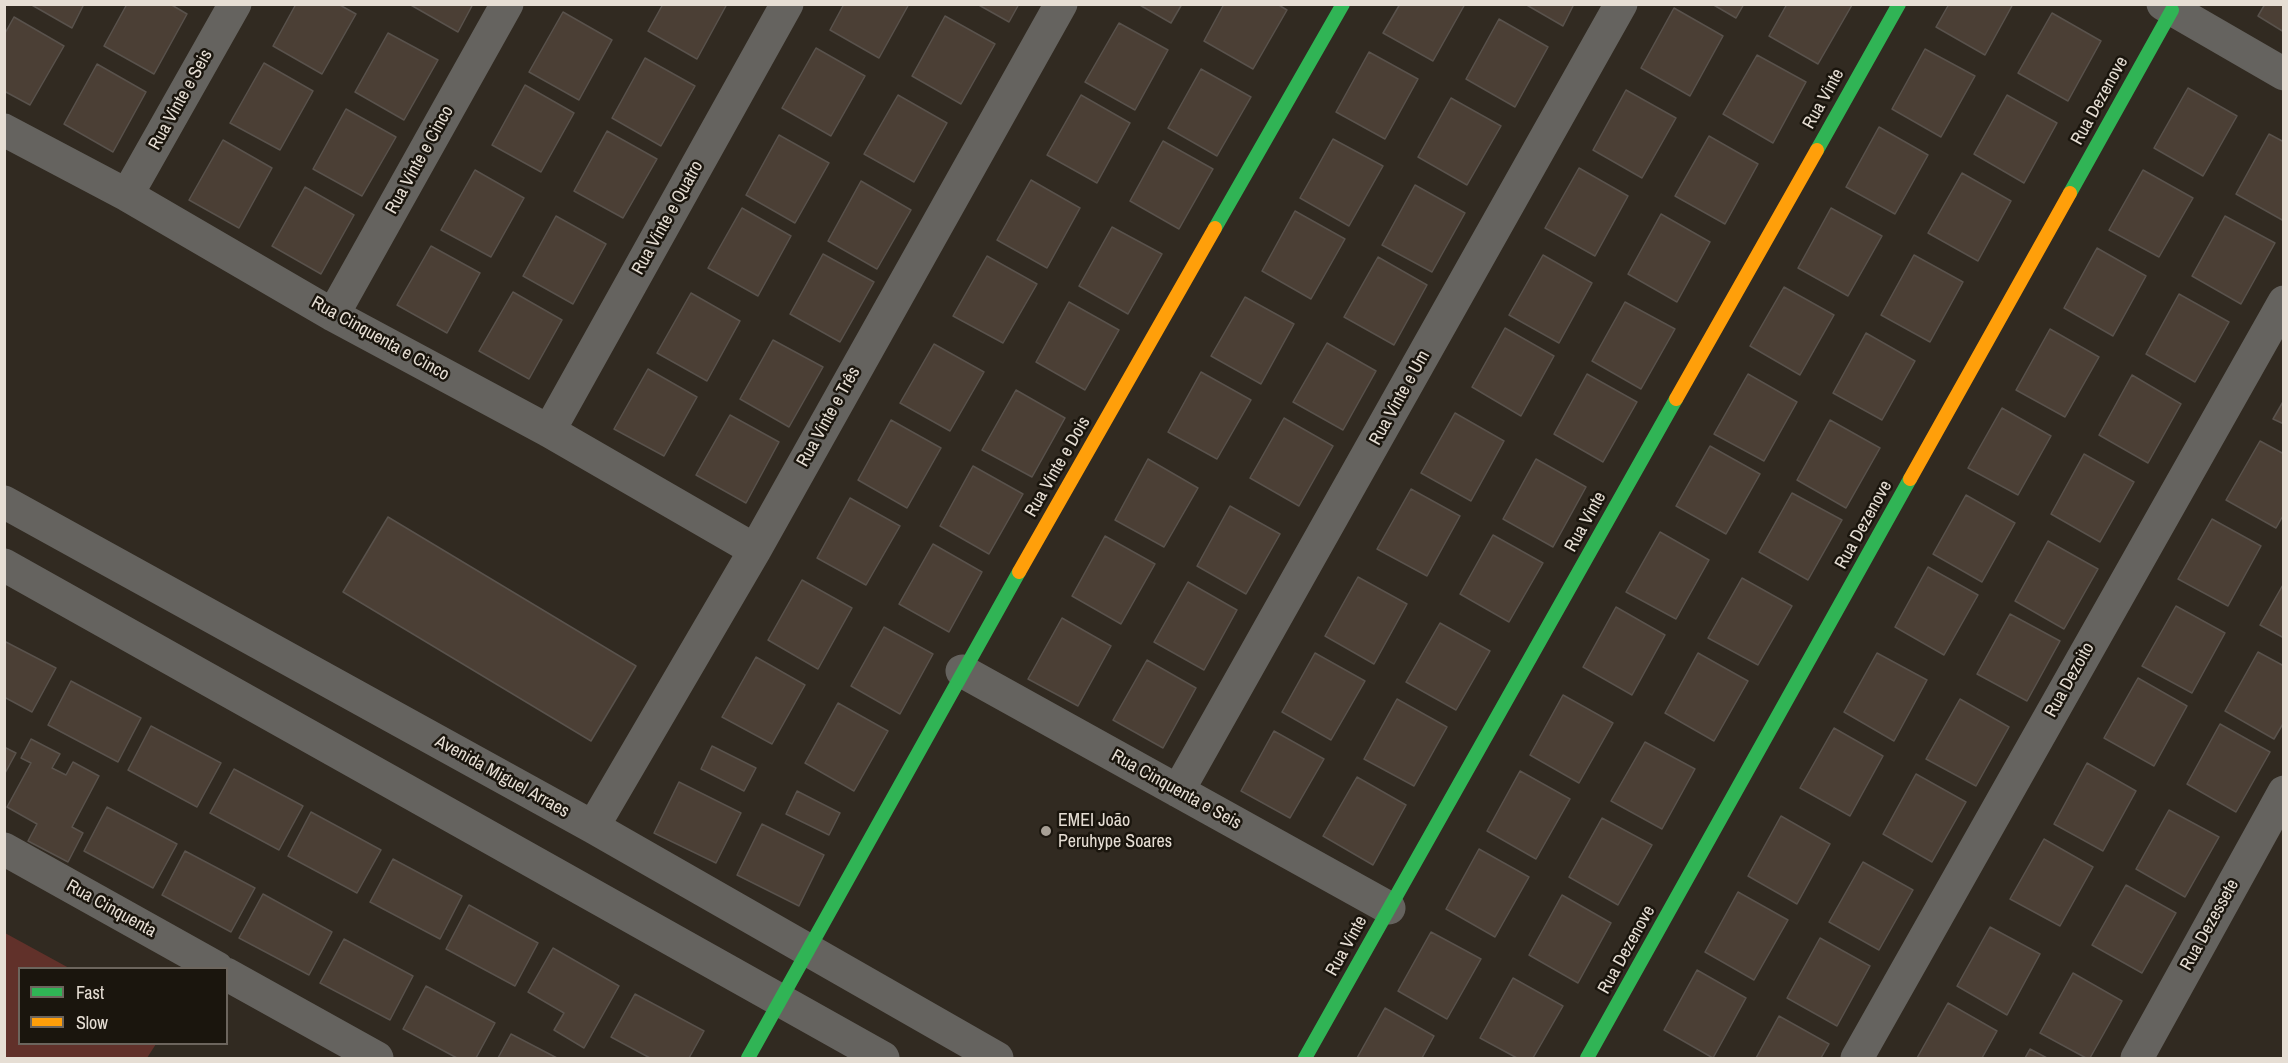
<!DOCTYPE html>
<meta charset="utf-8">
<style>
body{margin:0}
#map{position:relative;width:2288px;height:1063px;overflow:hidden;background:#312a21;font-family:"Archivo Narrow",sans-serif}
canvas{display:block}
.frame{position:absolute;inset:0;border:6px solid #e6ded4;pointer-events:none}
.legend{position:absolute;left:18px;top:967px;width:210px;height:78px;box-sizing:border-box;background:#1a150d;border:2px solid #6c655d;margin:0;padding:8px 10px;list-style:none;font-size:18px;color:#e6ded4}
.legend li{display:flex;align-items:center;gap:12px;height:30px}
.legend b{width:30px;border:2px solid #6c655d}
</style>
<div id="map">
<canvas width="2288" height="1063"></canvas>
<div class="frame"></div>
<ul class="legend">
<li><b style="height:8px;background:#30b455"></b>Fast</li>
<li><b style="height:8px;background:#ff9f0a"></b>Slow</li>
</ul>
</div>
<script>
const g = document.querySelector('canvas').getContext('2d');
g.lineJoin = 'round';
function paint(path, color) {
  g.fillStyle = color;
  g.fill(path, 'evenodd');
}
function toPath(rows) {
  const path = new Path2D();
  for (const r of rows) {
    path.moveTo(r[0], r[1]);
    for (let i = 2; i < r.length; i += 2) path.lineTo(r[i], r[i + 1]);
  }
  return path;
}
function trace(path, color, width, dash) {
  g.strokeStyle = color;
  g.lineWidth = width;
  g.lineCap = dash ? 'butt' : 'round';
  g.setLineDash(dash || []);
  g.stroke(path);
}
function write(font, color, halo, rows, align = 'center') {
  g.font = font + ' "Archivo Narrow",sans-serif';
  g.lineWidth = 5;
  g.setLineDash([]);
  g.textBaseline = 'middle';
  g.strokeStyle = halo;
  g.fillStyle = color;
  for (const [text, x, y, turn = 0] of rows) {
    g.save();
    g.translate(x, y);
    g.rotate((+turn || 0) * Math.PI / 180);
    g.textAlign = isNaN(turn) ? turn : align;
    if (halo) g.strokeText(text, 0, 0);
    g.fillText(text, 0, 0);
    g.restore();
  }
}
paint(toPath([
 [5,933,69,968,20,968,20,1044,156,1044,147,1058,5,1057]
]), '#61312a');
const building = toPath([
 [30,4,84,4,72,28,30,4],
 [127,4,170,4,187,14,154,74,104,46,127,4],
 [296,4,338,4,356,14,322,74,273,46,296,4],
 [409,4,473,4,458,32,409,4],
 [663,4,727,4,697,59,648,31,663,4],
 [844,4,909,4,879,58,830,30,844,4],
 [977,4,1019,4,1009,22,977,4],
 [1138,4,1182,4,1171,23,1138,4],
 [1224,4,1277,4,1287,10,1253,69,1204,41,1224,4],
 [1400,4,1465,4,1433,61,1383,33,1400,4],
 [1525,4,1574,4,1563,26,1525,4],
 [1712,4,1744,4,1736,18,1712,4],
 [1787,4,1852,5,1818,64,1769,36,1787,4],
 [1949,4,2013,4,1985,55,1936,27,1949,4],
 [2265,4,2284,4,2284,32,2258,16,2265,4],
 [1674,8,1723,36,1690,96,1641,68,1674,8],
 [563,12,612,40,579,100,529,72,563,12],
 [2052,13,2101,41,2068,101,2018,73,2052,13],
 [945,16,995,44,961,104,912,76,945,16],
 [14,17,64,46,30,105,4,91,4,35,14,17],
 [1499,19,1548,47,1515,107,1466,79,1499,19],
 [1119,23,1168,50,1135,110,1085,82,1119,23],
 [388,33,438,60,404,120,355,92,388,33],
 [816,48,865,76,831,136,782,108,816,48],
 [1925,49,1975,76,1941,137,1892,109,1925,49],
 [1369,52,1418,79,1385,139,1336,112,1369,52],
 [1757,55,1806,82,1773,143,1723,114,1757,55],
 [645,58,695,86,661,146,612,118,645,58],
 [264,63,313,91,280,150,230,123,264,63],
 [97,64,146,92,113,152,64,124,97,64],
 [1201,69,1251,97,1217,156,1168,128,1201,69],
 [525,85,574,113,541,172,492,145,525,85],
 [2188,88,2237,116,2203,176,2154,148,2188,88],
 [1626,90,1676,118,1642,178,1593,150,1626,90],
 [898,95,947,123,914,182,864,154,898,95],
 [1081,95,1130,123,1097,183,1047,155,1081,95],
 [2007,95,2057,123,2024,183,1974,154,2007,95],
 [1451,98,1501,126,1467,185,1418,157,1451,98],
 [346,109,396,137,362,196,313,169,346,109],
 [1879,127,1928,155,1895,214,1846,187,1879,127],
 [607,131,657,159,623,218,574,191,607,131],
 [2269,134,2284,142,2284,221,2236,194,2269,134],
 [779,135,829,163,795,223,746,195,779,135],
 [1709,136,1758,164,1725,224,1675,196,1709,136],
 [1333,139,1383,166,1349,226,1300,198,1333,139],
 [223,140,272,168,239,228,189,200,223,140],
 [1163,141,1213,169,1179,229,1130,201,1163,141],
 [1579,168,1628,196,1595,256,1545,228,1579,168],
 [475,170,524,198,491,257,441,230,475,170],
 [2143,170,2193,198,2159,257,2109,230,2143,170],
 [1962,173,2011,201,1978,261,1928,233,1962,173],
 [1031,180,1080,208,1047,268,997,240,1031,180],
 [861,181,911,210,877,269,828,241,861,181],
 [1415,185,1465,213,1432,272,1382,245,1415,185],
 [305,187,354,215,321,274,272,246,305,187],
 [742,208,791,236,758,296,708,268,742,208],
 [1831,208,1882,236,1848,296,1798,268,1831,208],
 [1295,211,1345,239,1311,299,1262,271,1295,211],
 [1661,214,1710,242,1677,302,1628,274,1661,214],
 [556,216,606,244,573,304,523,276,556,216],
 [2225,216,2275,243,2241,304,2192,276,2225,216],
 [1112,227,1162,254,1128,314,1079,286,1112,227],
 [431,246,480,273,447,333,397,305,431,246],
 [2097,248,2146,276,2113,336,2064,308,2097,248],
 [823,254,874,282,840,342,790,314,823,254],
 [1543,255,1592,283,1559,343,1509,315,1543,255],
 [1914,255,1963,282,1930,342,1881,315,1914,255],
 [987,256,1037,284,1003,343,953,316,987,256],
 [1378,257,1427,285,1394,345,1344,317,1378,257],
 [1784,287,1834,315,1800,375,1750,346,1784,287],
 [513,292,562,320,529,379,479,351,513,292],
 [691,293,740,321,707,381,657,353,691,293],
 [2179,294,2229,322,2195,382,2146,354,2179,294],
 [1245,297,1294,324,1261,384,1211,356,1245,297],
 [1069,302,1119,330,1085,390,1036,362,1069,302],
 [1625,302,1675,329,1641,389,1592,361,1625,302],
 [1505,328,1554,356,1521,416,1472,387,1505,328],
 [2050,329,2099,357,2065,417,2016,390,2050,329],
 [1866,333,1915,361,1882,420,1833,393,1866,333],
 [773,340,823,367,789,427,740,399,773,340],
 [1327,343,1376,371,1343,430,1293,402,1327,343],
 [934,344,984,372,950,431,900,403,934,344],
 [648,369,697,397,664,456,614,429,648,369],
 [1201,372,1251,400,1217,459,1168,432,1201,372],
 [1587,374,1637,402,1603,462,1554,434,1587,374],
 [1748,374,1797,402,1764,461,1714,434,1748,374],
 [2132,375,2181,404,2148,463,2099,435,2132,375],
 [1016,390,1065,418,1032,477,982,450,1016,390],
 [2284,400,2284,424,2273,419,2284,400],
 [2002,408,2051,436,2018,495,1968,468,2002,408],
 [1455,413,1504,441,1471,501,1421,473,1455,413],
 [730,415,779,442,746,503,696,475,730,415],
 [1284,418,1333,446,1299,506,1250,478,1284,418],
 [891,420,941,448,907,508,858,480,891,420],
 [1830,420,1880,448,1846,508,1797,480,1830,420],
 [2260,441,2284,454,2284,514,2276,528,2226,500,2260,441],
 [1710,446,1760,474,1726,534,1676,506,1710,446],
 [2084,454,2134,482,2100,542,2051,514,2084,454],
 [1148,459,1198,488,1164,547,1115,520,1148,459],
 [1536,459,1586,487,1553,547,1503,519,1536,459],
 [973,466,1023,494,989,554,940,526,973,466],
 [1411,489,1460,516,1427,576,1377,549,1411,489],
 [1792,493,1842,520,1808,580,1759,552,1792,493],
 [1966,495,2015,523,1982,582,1933,554,1966,495],
 [850,498,900,526,866,585,817,558,850,498],
 [1230,506,1280,534,1246,594,1197,566,1230,506],
 [388,517,636,666,591,741,343,592,388,517],
 [2212,519,2261,546,2228,606,2178,579,2212,519],
 [1660,532,1709,560,1676,619,1626,592,1660,532],
 [1493,535,1543,563,1509,622,1460,594,1493,535],
 [1105,536,1155,564,1121,624,1072,596,1105,536],
 [2048,541,2098,569,2064,629,2015,601,2048,541],
 [933,544,982,572,949,632,899,604,933,544],
 [1928,567,1978,595,1944,655,1895,627,1928,567],
 [1358,577,1407,604,1374,664,1325,636,1358,577],
 [1742,578,1792,606,1758,665,1708,638,1742,578],
 [802,580,852,608,818,669,768,640,802,580],
 [1188,582,1237,610,1204,670,1154,642,1188,582],
 [2284,583,2284,638,2260,625,2284,583],
 [2176,606,2225,633,2192,693,2142,666,2176,606],
 [1616,607,1665,635,1632,695,1583,667,1616,607],
 [2010,614,2060,641,2027,701,1977,674,2010,614],
 [1062,618,1111,646,1078,706,1028,679,1062,618],
 [1440,623,1490,651,1456,710,1406,682,1440,623],
 [884,627,933,654,900,714,851,686,884,627],
 [4,641,56,668,32,712,4,697,4,641],
 [2258,652,2284,666,2284,722,2274,739,2225,711,2258,652],
 [1315,653,1365,681,1331,740,1282,712,1315,653],
 [1698,653,1748,681,1714,741,1665,713,1698,653],
 [1877,653,1927,680,1894,741,1844,712,1877,653],
 [756,657,805,685,772,744,722,717,756,657],
 [1147,660,1196,688,1163,748,1113,720,1147,660],
 [2138,678,2187,706,2154,766,2104,738,2138,678],
 [71,681,141,718,118,762,48,725,71,681],
 [1563,695,1613,723,1579,783,1530,755,1563,695],
 [1397,699,1447,727,1414,786,1364,759,1397,699],
 [1960,699,2009,727,1976,786,1926,759,1960,699],
 [838,703,888,731,854,791,805,763,838,703],
 [2220,724,2270,752,2236,812,2187,784,2220,724],
 [151,726,221,763,197,807,128,770,151,726],
 [1834,728,1883,756,1850,816,1800,788,1834,728],
 [1274,731,1324,759,1290,818,1241,791,1274,731],
 [31,739,60,754,52,768,66,775,73,762,99,776,72,827,83,833,68,862,28,841,37,824,7,807,31,763,21,758,31,739],
 [1645,742,1695,769,1662,829,1611,801,1645,742],
 [712,746,756,768,744,791,701,769,712,746],
 [4,747,16,753,4,775,4,747],
 [2087,763,2136,791,2103,851,2054,824,2087,763],
 [234,769,303,806,279,850,210,813,234,769],
 [1520,771,1570,799,1536,859,1487,831,1520,771],
 [1916,774,1966,802,1932,862,1883,834,1916,774],
 [1357,777,1406,805,1373,865,1323,836,1357,777],
 [679,782,741,813,716,863,654,833,679,782],
 [797,791,840,813,829,835,786,814,797,791],
 [107,807,177,844,153,888,84,851,107,807],
 [2169,810,2219,837,2185,897,2136,869,2169,810],
 [311,812,381,850,357,893,288,856,311,812],
 [1781,816,1830,844,1797,904,1748,876,1781,816],
 [1602,818,1652,845,1618,905,1569,877,1602,818],
 [762,824,824,855,799,906,737,875,762,824],
 [2044,839,2093,867,2060,926,2010,899,2044,839],
 [1479,849,1529,877,1495,937,1446,909,1479,849],
 [185,851,255,888,231,932,162,895,185,851],
 [393,859,462,896,440,939,370,902,393,859],
 [1863,862,1913,890,1879,950,1829,922,1863,862],
 [2126,885,2176,913,2142,973,2092,945,2126,885],
 [1738,892,1788,920,1754,980,1705,952,1738,892],
 [263,894,332,932,309,975,239,938,263,894],
 [1562,895,1611,923,1578,983,1529,955,1562,895],
 [469,905,538,943,515,986,446,949,469,905],
 [1990,927,2040,954,2007,1015,1957,986,1990,927],
 [1431,932,1481,959,1447,1019,1398,991,1431,932],
 [1820,938,1870,966,1837,1026,1787,998,1820,938],
 [344,939,413,976,390,1020,320,983,344,939],
 [553,948,619,986,584,1048,554,1030,564,1013,528,992,553,948],
 [1697,970,1746,998,1713,1058,1664,1030,1697,970],
 [2073,973,2122,1001,2090,1058,2086,1058,2040,1033,2073,973],
 [1513,978,1563,1006,1533,1058,1517,1058,1480,1038,1513,978],
 [426,986,495,1023,476,1058,457,1058,403,1029,426,986],
 [635,994,704,1031,689,1058,650,1058,611,1037,635,994],
 [1948,1003,1997,1031,1982,1058,1917,1058,1948,1003],
 [1385,1008,1434,1036,1422,1058,1357,1058,1385,1008],
 [1779,1016,1829,1044,1821,1058,1756,1058,1779,1016],
 [511,1034,557,1058,498,1058,511,1034],
 [2030,1049,2047,1058,2025,1058,2030,1049]
]);
paint(building, '#4b3f35');
trace(building, '#59524c', 1.5);
trace(toPath([
 [2163,4,2284,74],
 [4,130,127,195,333,315,549,431,755,550],
 [127,195,235,4],
 [333,315,507,4],
 [549,431,787,4],
 [4,502,593,827,997,1058],
 [4,565,883,1058],
 [962,671,1389,908],
 [1178,791,1621,4],
 [593,827,755,550,1061,4],
 [4,849,217,968],
 [226,974,377,1058],
 [1857,1058,2284,302],
 [2137,1058,2284,792]
]), '#65635f', 33);
trace(toPath([
 [1817,150,1899,4],
 [2070,193,2172,10],
 [1215,228,1343,4],
 [748,1058,1019,572],
 [1305,1058,1676,399],
 [1587,1058,1910,479]
]), '#30b455', 14);
trace(toPath([
 [1676,399,1817,150],
 [1910,479,2070,193],
 [1019,572,1215,228]
]), '#ff9f0a', 14);
for (const [x, y, r, color] of [
 [1046,831,6,"#a79f95"]
]) {
  const dot = new Path2D();
  dot.arc(x, y, r, 0, 2 * Math.PI);
  g.fillStyle = color;
  g.fill(dot);
  trace(dot, '#1a150d', 2);
}
write('18px', '#e6ded4', '#1a150d', [
 ["Rua Vinte",1824,99,-61],
 ["Rua Vinte e Seis",181,100,-61],
 ["Rua Dezenove",2100,101,-61],
 ["Rua Vinte e Cinco",420,160,-61],
 ["Rua Vinte e Quatro",668,218,-61],
 ["Rua Cinquenta e Cinco",380,339,29],
 ["Rua Vinte e Um",1400,398,-61],
 ["Rua Vinte e Três",829,417,-61],
 ["Rua Vinte e Dois",1058,467,-60],
 ["Rua Vinte",1586,522,-61],
 ["Rua Dezenove",1864,525,-61],
 ["Rua Dezoito",2070,680,-61],
 ["Avenida Miguel Arraes",502,777,29],
 ["Rua Cinquenta e Seis",1176,790,29],
 ["Rua Cinquenta",111,909,29],
 ["Rua Dezessete",2210,925,-61],
 ["Rua Vinte",1347,946,-61],
 ["Rua Dezenove",1627,950,-61]
]);
write('18px', '#e6ded4', '#1a150d', [
 ["EMEI João",1058,821],
 ["Peruhype Soares",1058,842]
], 'left');
</script>
